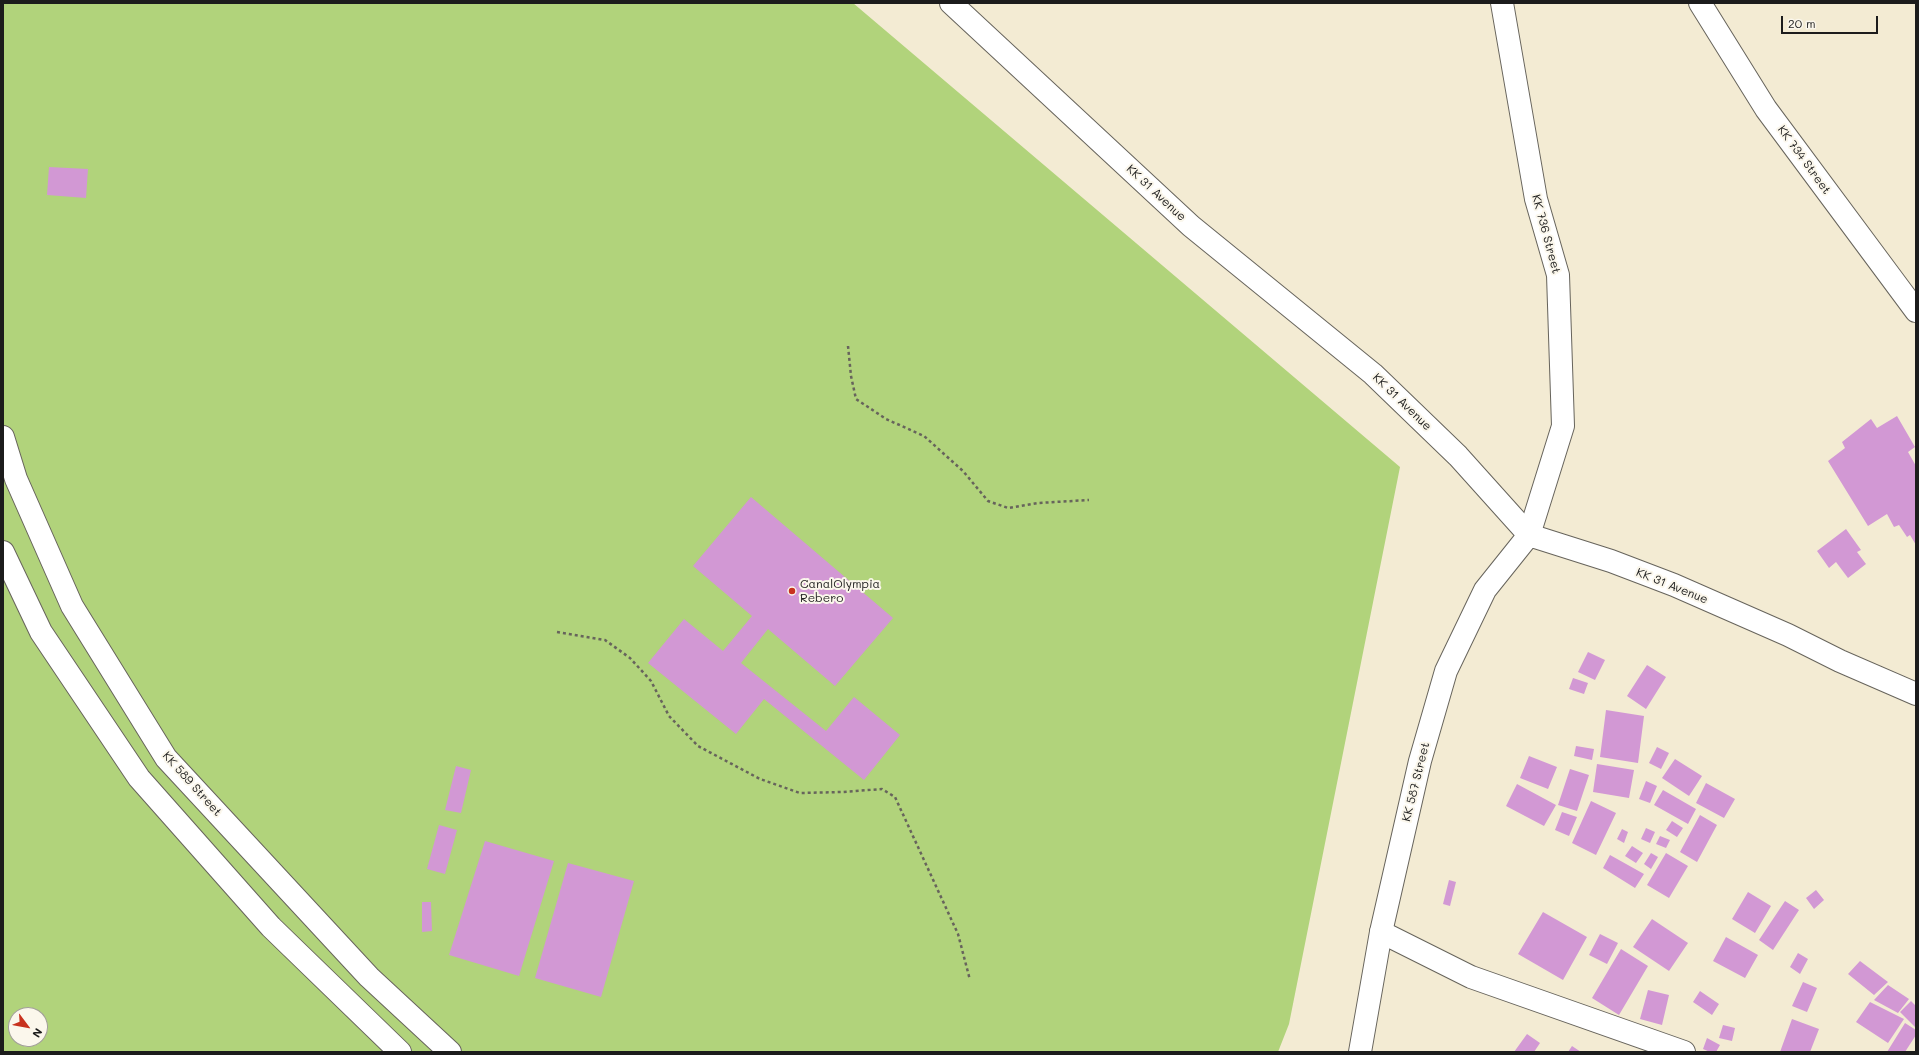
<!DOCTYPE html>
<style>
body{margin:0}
#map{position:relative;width:1919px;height:1055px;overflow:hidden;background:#f3ebd3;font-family:Mali,sans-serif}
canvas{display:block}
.frame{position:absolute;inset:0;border:4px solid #1c1c1c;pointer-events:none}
.north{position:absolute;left:8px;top:1007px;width:40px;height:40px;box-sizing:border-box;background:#fbf7ec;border:1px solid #a29f99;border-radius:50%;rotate:122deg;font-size:11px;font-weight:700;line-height:16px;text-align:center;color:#1c1c1c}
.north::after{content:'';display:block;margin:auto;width:14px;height:18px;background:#c8321e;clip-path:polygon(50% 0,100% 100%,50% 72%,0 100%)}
.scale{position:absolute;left:1781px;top:16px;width:97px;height:18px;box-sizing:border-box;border:2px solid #1c1c1c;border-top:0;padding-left:5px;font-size:12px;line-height:14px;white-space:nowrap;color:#1c1c1c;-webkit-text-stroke:3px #fbf7ec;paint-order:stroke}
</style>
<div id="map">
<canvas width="1919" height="1055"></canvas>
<div class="frame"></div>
<div class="north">N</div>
<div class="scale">20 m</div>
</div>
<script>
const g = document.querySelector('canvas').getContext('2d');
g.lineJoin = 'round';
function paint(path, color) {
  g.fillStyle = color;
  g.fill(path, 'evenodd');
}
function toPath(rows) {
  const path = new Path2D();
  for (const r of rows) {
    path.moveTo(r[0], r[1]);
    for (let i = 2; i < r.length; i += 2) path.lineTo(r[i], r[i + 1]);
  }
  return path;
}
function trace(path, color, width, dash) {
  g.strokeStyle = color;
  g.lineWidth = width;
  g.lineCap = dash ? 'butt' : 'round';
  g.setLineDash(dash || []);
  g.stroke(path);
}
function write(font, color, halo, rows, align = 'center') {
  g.font = font + ' Mali,sans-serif';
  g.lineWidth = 4;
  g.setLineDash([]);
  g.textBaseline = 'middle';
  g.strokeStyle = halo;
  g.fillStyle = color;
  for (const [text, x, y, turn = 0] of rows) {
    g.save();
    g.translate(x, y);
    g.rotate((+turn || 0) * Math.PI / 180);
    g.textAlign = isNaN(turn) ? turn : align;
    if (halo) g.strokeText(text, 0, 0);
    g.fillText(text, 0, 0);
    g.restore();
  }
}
paint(toPath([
 [3,3,853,3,1400,467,1289,1024,1278,1052,3,1052],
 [16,1015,40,1015,40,1039,16,1039]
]), '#b1d37b');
paint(toPath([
 [49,167,88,169,86,198,47,195],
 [1897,416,1915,447,1908,452,1916,466,1916,545,1910,535,1907,537,1899,525,1894,527,1887,514,1868,526,1828,461,1845,448,1842,442,1871,419,1877,428],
 [751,497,893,618,835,686,768,629,741,663,826,731,854,697,900,735,864,780,764,699,736,734,648,663,684,619,723,651,752,616,693,566],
 [1846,529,1861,550,1857,552,1866,564,1848,578,1836,562,1829,568,1817,551],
 [1588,652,1605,660,1595,680,1578,672],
 [1647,665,1666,677,1646,709,1627,696],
 [1573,678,1588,683,1584,694,1569,689],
 [1606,710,1644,716,1638,763,1600,757],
 [1576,746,1594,749,1592,760,1574,756],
 [1657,747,1669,753,1661,769,1649,763],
 [1529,756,1557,767,1548,789,1520,778],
 [1675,759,1702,776,1689,796,1662,778],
 [1597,764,1634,770,1629,798,1593,792],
 [456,766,471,770,461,813,445,810],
 [1570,769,1589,775,1577,811,1558,805],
 [1646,781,1657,786,1650,803,1639,799],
 [1706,783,1735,799,1724,818,1696,803],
 [1517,784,1556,805,1544,826,1506,806],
 [1663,790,1696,809,1688,824,1654,805],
 [1591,801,1616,813,1596,855,1572,843],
 [1562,812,1577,817,1569,836,1555,830],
 [1700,815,1717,825,1697,862,1680,852],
 [1672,821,1683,828,1677,837,1666,830],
 [439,825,457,830,445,874,427,869],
 [1646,828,1655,832,1650,843,1641,839],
 [1622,829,1628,832,1624,843,1617,839],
 [1660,836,1670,840,1666,848,1656,844],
 [485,841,554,861,519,976,449,955],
 [1632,846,1643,853,1636,863,1625,856],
 [1651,853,1658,857,1651,869,1644,864],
 [1666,853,1688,866,1669,898,1647,885],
 [1610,855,1644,874,1635,888,1603,868],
 [568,863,634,881,601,997,535,978],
 [1449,880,1456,882,1450,906,1443,904],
 [1816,890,1824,900,1814,909,1806,898],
 [1748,892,1771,906,1755,933,1732,919],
 [1785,901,1799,910,1773,950,1759,940],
 [422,902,431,902,432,931,422,932],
 [1543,912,1587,937,1563,980,1518,954],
 [1652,919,1688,943,1669,971,1633,947],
 [1600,934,1618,943,1607,964,1589,955],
 [1726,937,1758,955,1745,978,1713,961],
 [1621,949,1648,966,1619,1015,1592,998],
 [1798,953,1808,959,1800,974,1790,967],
 [1860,961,1888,982,1874,995,1848,974],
 [1803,982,1817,988,1807,1012,1792,1006],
 [1888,985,1909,999,1898,1013,1874,1000],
 [1648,990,1669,995,1662,1025,1640,1019],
 [1700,991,1719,1004,1712,1015,1693,1002],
 [1911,1001,1916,1006,1916,1028,1900,1012],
 [1870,1002,1904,1019,1888,1043,1856,1022],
 [1792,1019,1819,1029,1810,1052,1780,1052],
 [1905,1023,1916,1030,1916,1035,1905,1052,1887,1052],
 [1723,1025,1735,1028,1732,1041,1719,1038],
 [1527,1034,1540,1043,1534,1052,1514,1052],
 [1707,1038,1720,1045,1716,1052,1710,1052,1703,1049],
 [1572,1046,1581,1052,1568,1052]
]), '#d298d4');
const street = toPath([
 [1502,3,1536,199,1558,275,1563,426,1529,535],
 [1700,3,1766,109,1916,311],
 [3,437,16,479,72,606,166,758,369,977,450,1052],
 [3,552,41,632,139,778,271,927,400,1052],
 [1381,932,1471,977,1684,1052]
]);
const secondary = toPath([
 [951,3,1191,226,1373,374,1458,456,1529,535,1611,561,1674,585,1788,635,1840,661,1916,694],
 [1360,1052,1381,932,1420,761,1446,671,1485,590,1529,535]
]);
trace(street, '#67645c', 24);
trace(secondary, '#67645c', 24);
trace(toPath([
 [848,346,851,376,856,399,886,419,924,436,963,471,988,501,1008,508,1038,503,1089,500],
 [557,632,605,640,630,658,651,681,669,716,698,746,760,779,800,793,843,792,882,789,895,797,958,934,970,980]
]), '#67645c', 2.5, [3, 3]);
trace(street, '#fff', 22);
trace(secondary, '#fff', 22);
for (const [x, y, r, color] of [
 [792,591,4,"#c8321e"]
]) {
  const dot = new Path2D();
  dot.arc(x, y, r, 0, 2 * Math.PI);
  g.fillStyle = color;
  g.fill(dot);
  trace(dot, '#fbf7ec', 1.5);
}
write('12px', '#1c1c1c', '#fbf7ec', [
 ["KK 734 Street",1804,160,54],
 ["KK 31 Avenue",1156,193,43],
 ["KK 736 Street",1546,234,75],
 ["KK 31 Avenue",1402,402,44],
 ["KK 31 Avenue",1672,586,22],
 ["KK 587 Street",1416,782,-76],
 ["KK 589 Street",192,784,48]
]);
write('12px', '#1c1c1c', '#fbf7ec', [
 ["CanalOlympia",800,584],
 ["Rebero",800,598]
], 'left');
</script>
